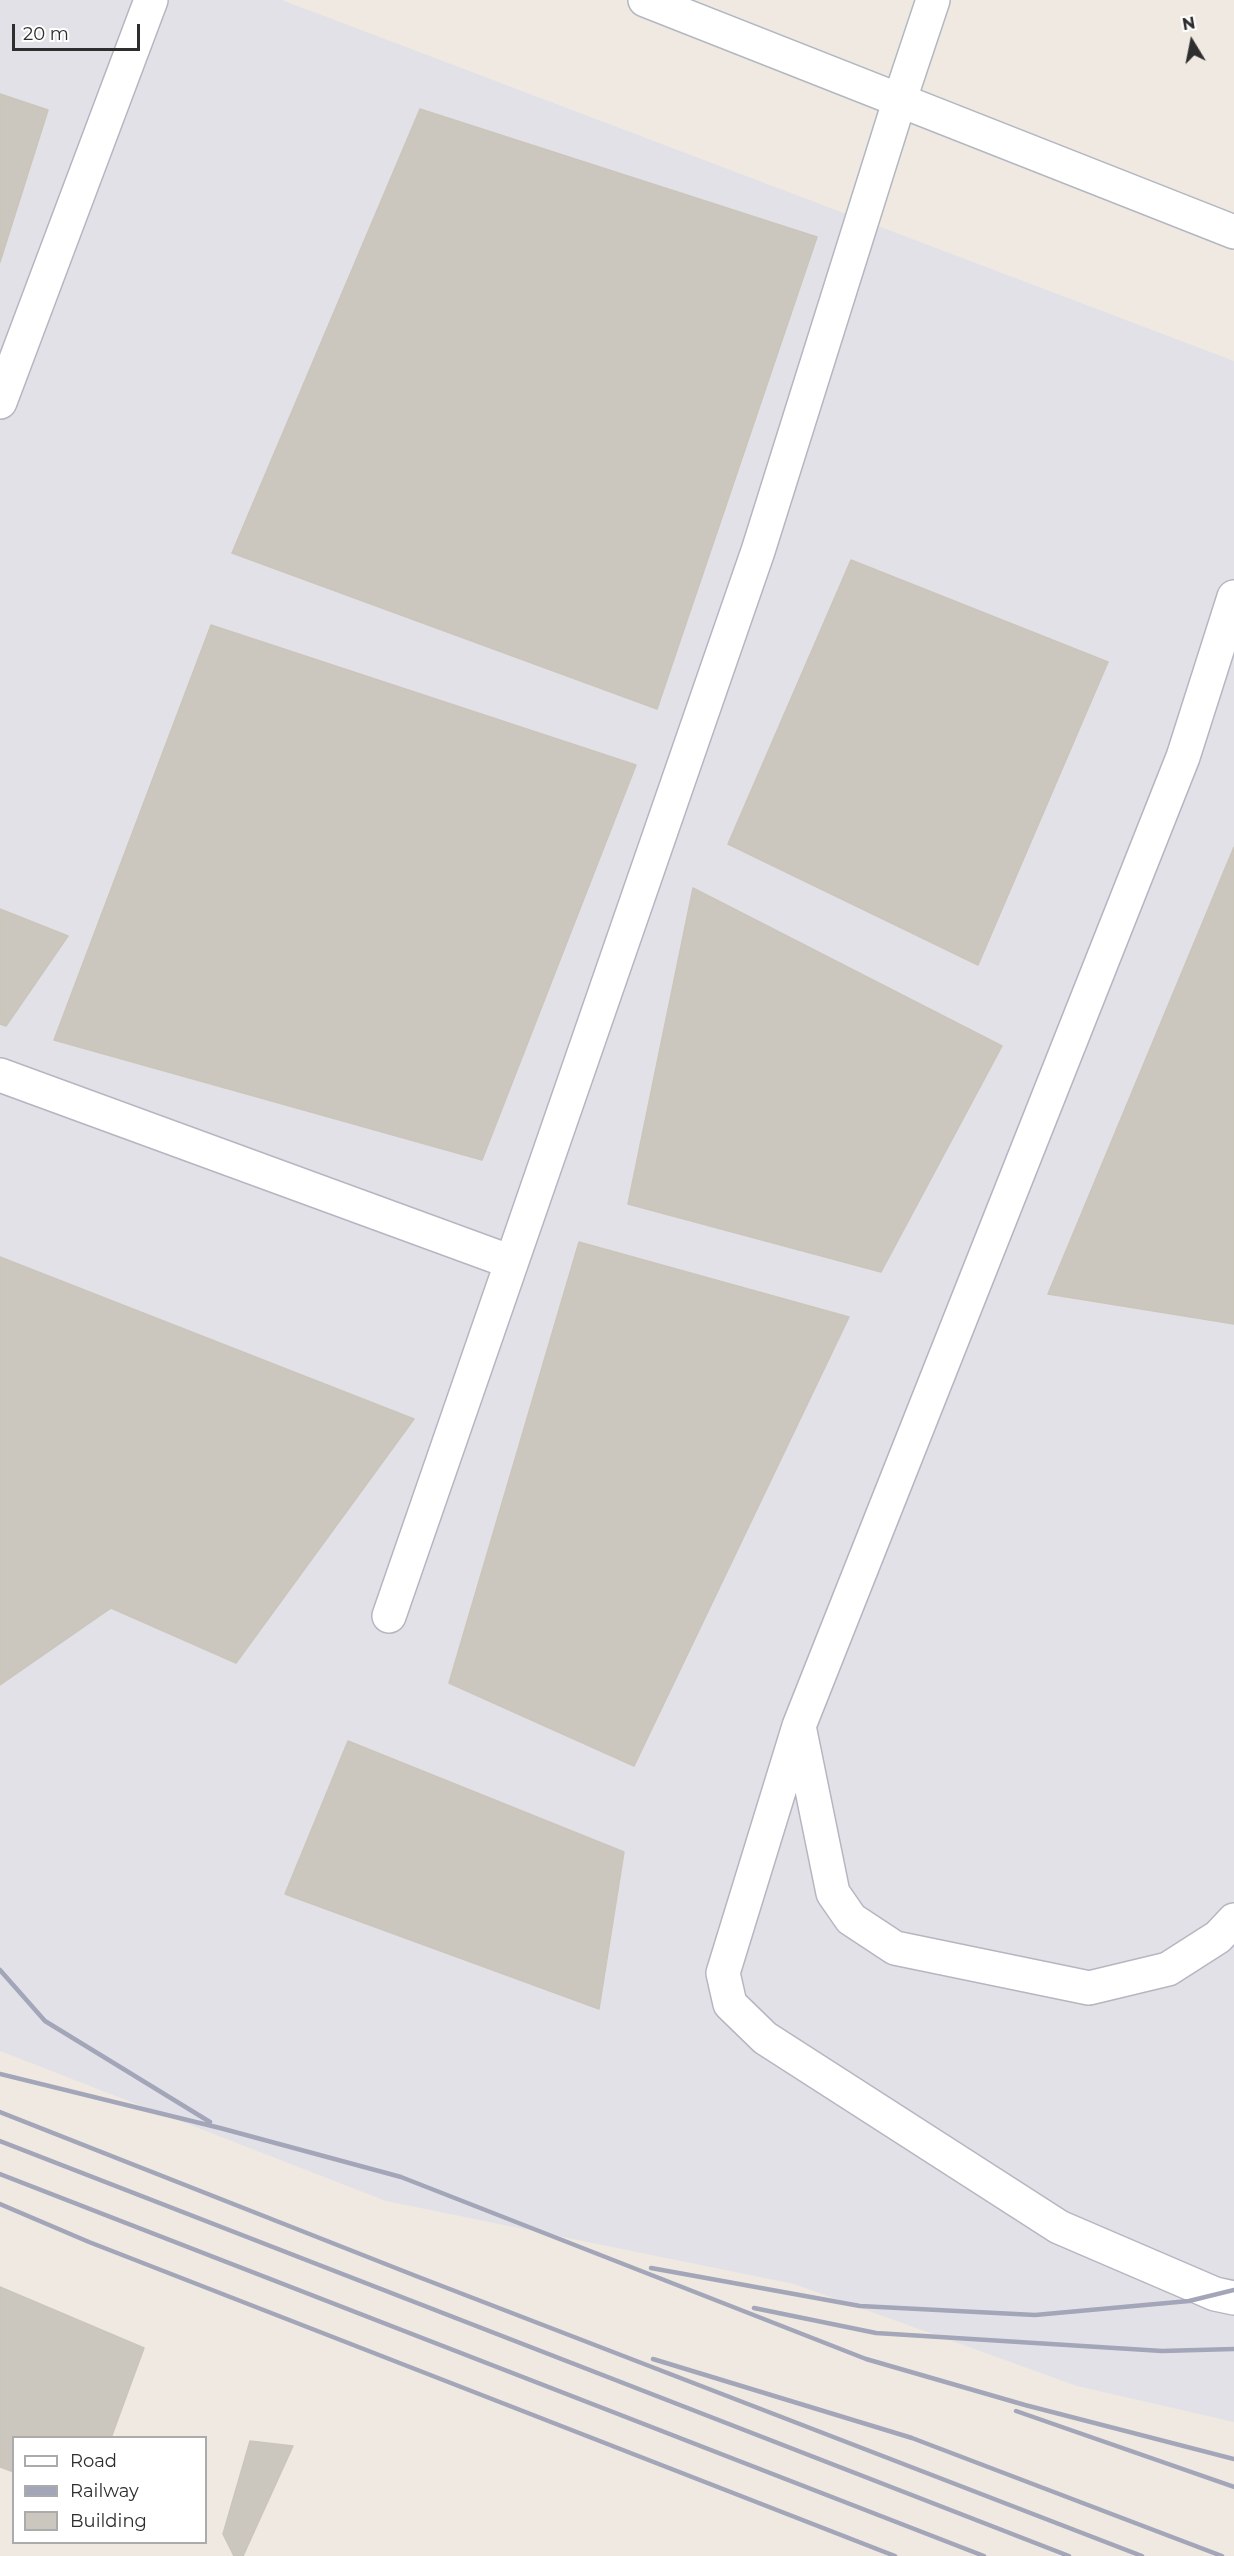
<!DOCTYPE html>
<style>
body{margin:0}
#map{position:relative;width:1234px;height:2556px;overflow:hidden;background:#efe9e1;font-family:Montserrat,sans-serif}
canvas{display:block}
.legend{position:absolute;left:12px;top:2436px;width:195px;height:108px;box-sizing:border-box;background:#fff;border:2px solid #ababab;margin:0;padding:8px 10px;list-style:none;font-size:18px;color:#2e2e2e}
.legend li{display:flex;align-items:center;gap:12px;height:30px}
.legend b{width:30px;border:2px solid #ababab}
.north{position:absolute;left:1162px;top:12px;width:60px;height:60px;-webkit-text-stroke:4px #fff;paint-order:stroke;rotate:350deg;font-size:16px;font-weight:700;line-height:24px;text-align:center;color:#2e2e2e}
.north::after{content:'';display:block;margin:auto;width:21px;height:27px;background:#2e2e2e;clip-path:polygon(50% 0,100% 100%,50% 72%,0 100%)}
.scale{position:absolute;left:12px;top:24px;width:128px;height:27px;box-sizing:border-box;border:3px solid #2e2e2e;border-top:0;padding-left:8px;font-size:18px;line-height:21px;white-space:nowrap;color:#2e2e2e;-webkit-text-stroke:4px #fff;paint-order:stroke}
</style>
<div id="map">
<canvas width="1234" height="2556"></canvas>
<ul class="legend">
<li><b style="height:8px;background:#fff"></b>Road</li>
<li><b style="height:8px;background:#a3a6b8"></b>Railway</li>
<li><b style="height:16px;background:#cbc7bf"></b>Building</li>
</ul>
<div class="north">N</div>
<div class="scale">20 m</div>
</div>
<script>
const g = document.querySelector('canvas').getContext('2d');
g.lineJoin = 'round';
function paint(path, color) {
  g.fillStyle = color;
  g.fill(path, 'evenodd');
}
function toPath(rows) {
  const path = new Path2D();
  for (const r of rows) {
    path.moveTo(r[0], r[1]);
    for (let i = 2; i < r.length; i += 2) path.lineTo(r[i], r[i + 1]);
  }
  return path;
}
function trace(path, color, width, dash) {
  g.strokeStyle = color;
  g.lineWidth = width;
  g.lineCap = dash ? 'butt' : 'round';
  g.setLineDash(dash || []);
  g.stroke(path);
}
paint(toPath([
 [0,0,282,0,1234,361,1234,2422,1077,2386,794,2284,386,2201,0,2051]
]), '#e3e1e8');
const building = toPath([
 [0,94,48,110,0,262,0,94],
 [420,109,817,237,657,709,232,553,420,109],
 [851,560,1108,662,978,965,728,844,851,560],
 [211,625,636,765,482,1160,54,1040,211,625],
 [1234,847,1234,1324,1048,1294,1234,847],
 [693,888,1002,1046,881,1272,628,1204,693,888],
 [0,909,68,936,6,1026,0,1024,0,909],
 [579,1242,849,1317,634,1766,449,1683,579,1242],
 [0,1257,414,1419,236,1663,111,1608,0,1685,0,1257],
 [348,1741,624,1852,599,2009,285,1894,348,1741],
 [0,2287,144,2348,111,2438,14,2438,14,2472,0,2467,0,2287],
 [250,2441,293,2446,243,2556,234,2556,223,2534,250,2441]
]);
paint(building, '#cbc7bf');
trace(building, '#cbc5ba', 1.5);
const minor = toPath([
 [645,0,1234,232],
 [0,402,151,0],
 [1234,597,1183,757,799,1726,723,1973,730,2004,765,2038,1059,2227,1215,2294,1234,2298],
 [0,1075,511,1262],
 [389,1616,758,551,900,99,933,0],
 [800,1731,833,1893,851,1919,895,1948,1089,1988,1168,1969,1218,1937,1234,1920]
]);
trace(minor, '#b4b7c1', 36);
trace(minor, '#fff', 33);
trace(toPath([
 [0,1970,45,2021,210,2122],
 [0,2074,220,2128,401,2177,866,2359,1025,2405,1234,2459],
 [0,2112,416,2276,1142,2556],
 [0,2141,1069,2556],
 [0,2174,984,2556],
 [0,2204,89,2242,895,2556],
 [651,2268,860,2306,1035,2315,1189,2301,1234,2290],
 [754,2308,876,2333,1162,2351,1234,2349],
 [653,2359,912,2438,1222,2556],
 [1016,2411,1234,2487]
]), '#a3a6b8', 4.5);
</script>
